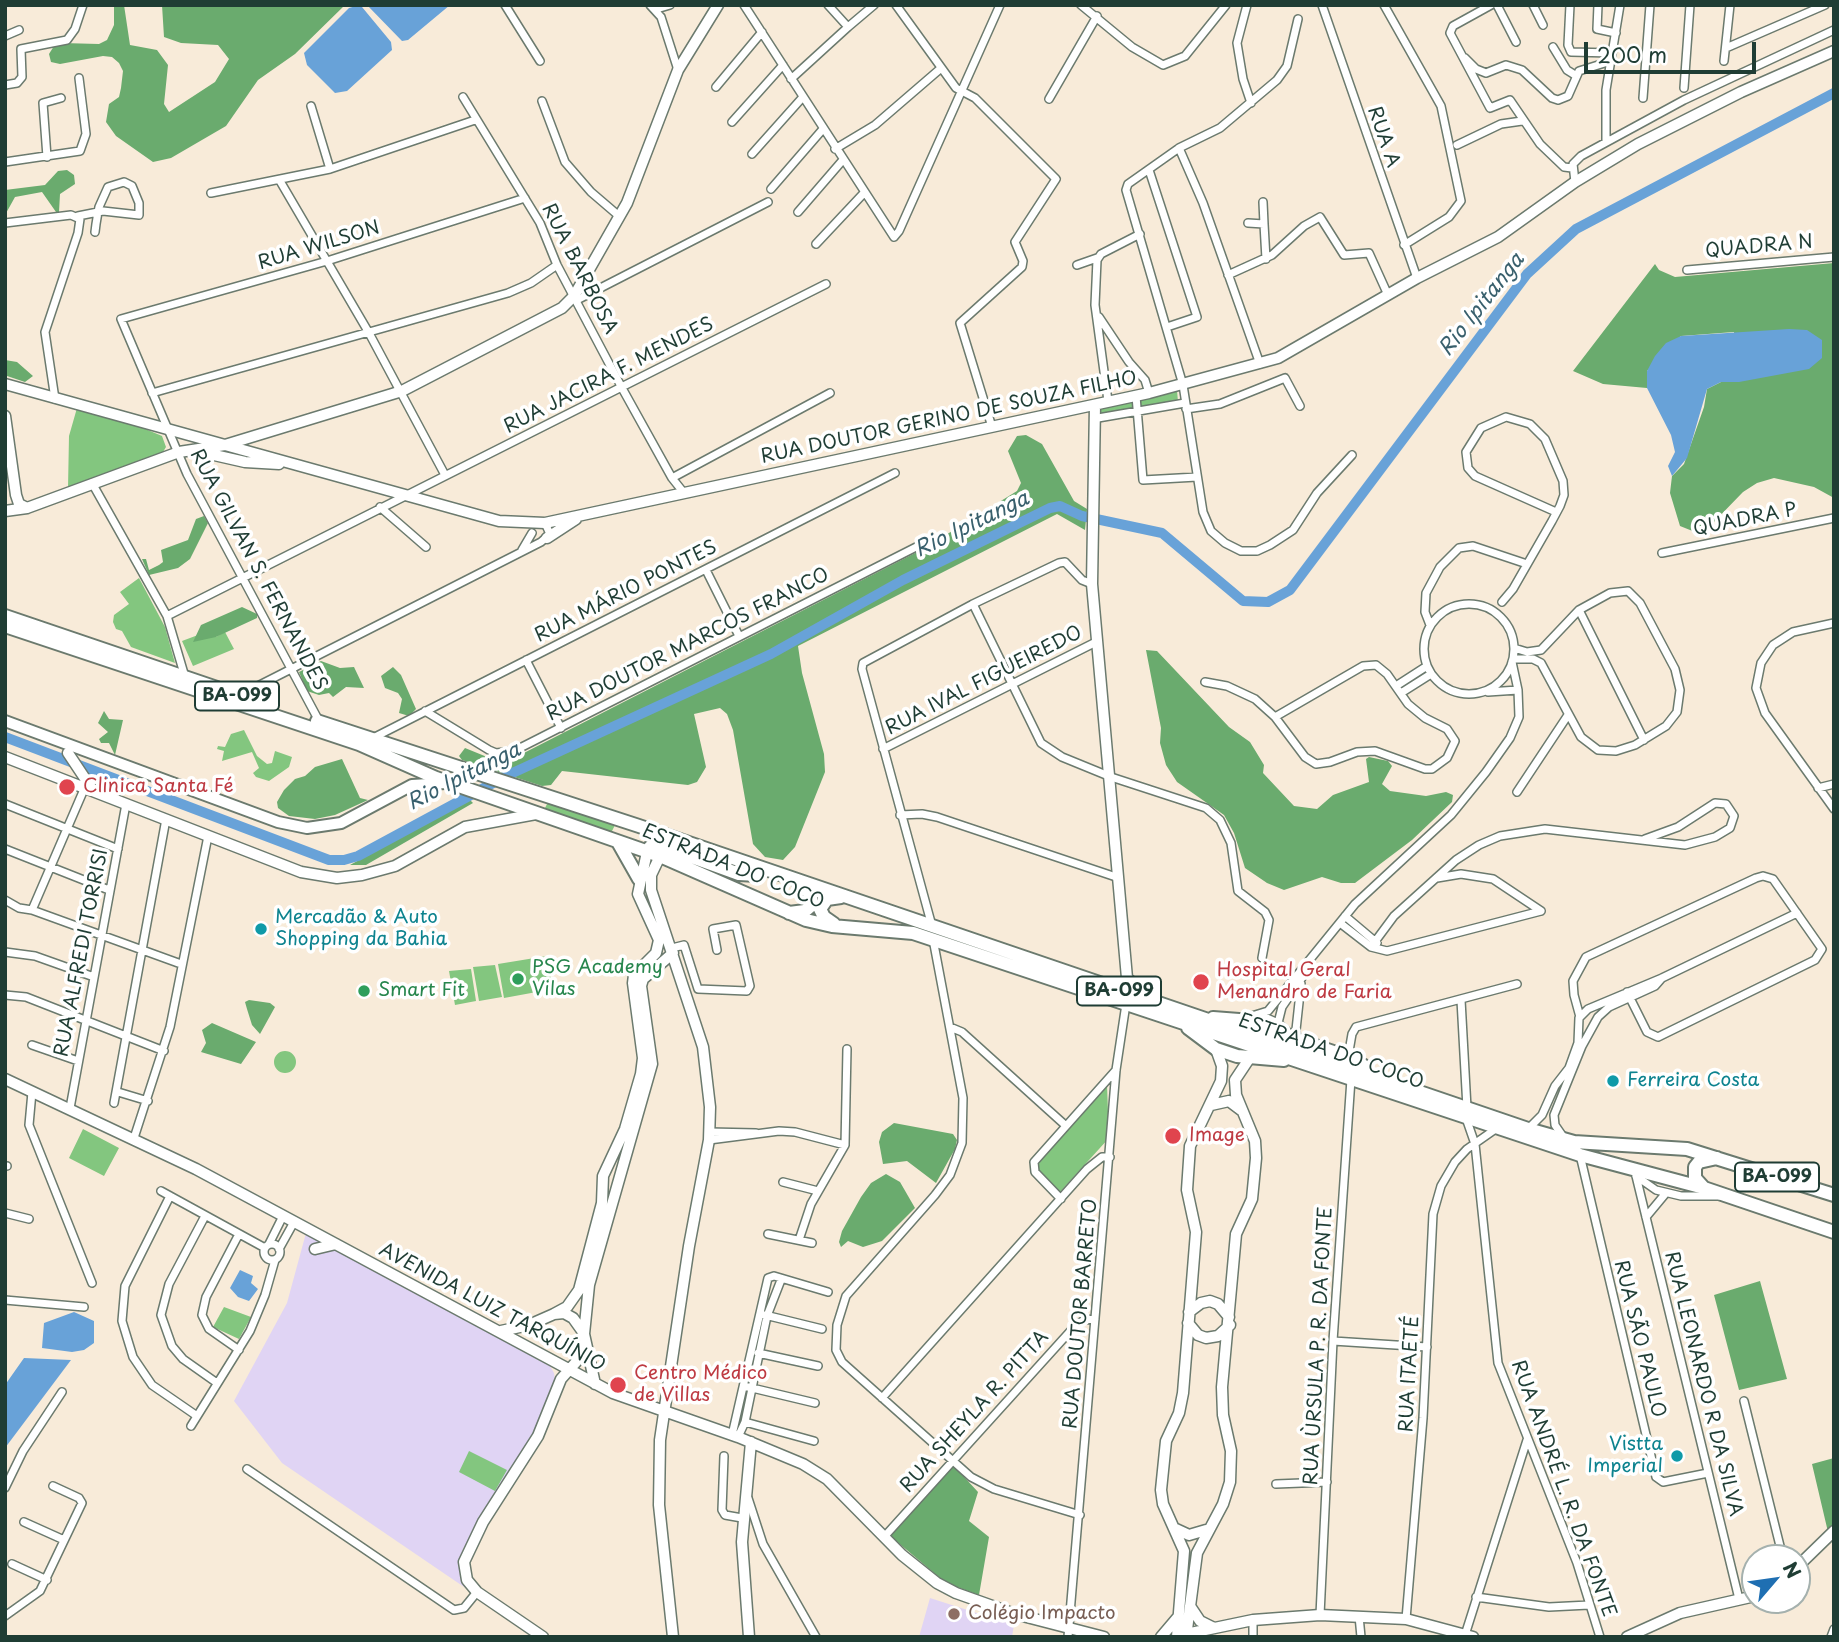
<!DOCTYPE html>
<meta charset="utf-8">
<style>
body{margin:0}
#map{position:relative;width:1839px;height:1642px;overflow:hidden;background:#f8ebd9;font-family:"Playpen Sans",sans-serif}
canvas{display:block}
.frame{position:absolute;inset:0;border:7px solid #1f3d34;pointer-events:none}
.north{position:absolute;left:1741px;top:1544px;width:70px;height:70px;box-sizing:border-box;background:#fff;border:2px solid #a5b1ae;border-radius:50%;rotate:61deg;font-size:19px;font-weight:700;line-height:28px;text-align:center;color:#1f3d34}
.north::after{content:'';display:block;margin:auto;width:24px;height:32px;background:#1f6fb2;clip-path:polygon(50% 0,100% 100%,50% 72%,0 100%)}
.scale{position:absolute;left:1584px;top:42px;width:172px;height:32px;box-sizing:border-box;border:4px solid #1f3d34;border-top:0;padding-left:9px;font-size:21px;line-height:24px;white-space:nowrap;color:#1f3d34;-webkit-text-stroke:5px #fff;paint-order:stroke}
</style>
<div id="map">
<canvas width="1839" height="1642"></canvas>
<div class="frame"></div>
<div class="north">N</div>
<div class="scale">200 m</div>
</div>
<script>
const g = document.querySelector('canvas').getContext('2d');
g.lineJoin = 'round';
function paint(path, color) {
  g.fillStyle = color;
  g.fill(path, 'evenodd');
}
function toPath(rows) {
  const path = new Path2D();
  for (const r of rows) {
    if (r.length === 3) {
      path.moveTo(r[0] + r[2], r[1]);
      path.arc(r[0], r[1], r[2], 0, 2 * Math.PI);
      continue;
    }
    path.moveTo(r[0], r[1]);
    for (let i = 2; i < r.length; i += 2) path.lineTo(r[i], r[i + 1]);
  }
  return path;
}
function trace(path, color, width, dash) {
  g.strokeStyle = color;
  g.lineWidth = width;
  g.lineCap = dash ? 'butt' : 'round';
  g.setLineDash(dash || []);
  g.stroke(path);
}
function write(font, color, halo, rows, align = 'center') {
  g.font = font + ' "Playpen Sans",sans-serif';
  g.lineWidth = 7;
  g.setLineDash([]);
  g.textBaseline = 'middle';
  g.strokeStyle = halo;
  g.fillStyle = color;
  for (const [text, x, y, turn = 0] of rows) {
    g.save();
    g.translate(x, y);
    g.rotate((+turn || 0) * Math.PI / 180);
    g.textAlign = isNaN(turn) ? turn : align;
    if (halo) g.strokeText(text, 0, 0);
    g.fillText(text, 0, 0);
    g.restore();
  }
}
paint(toPath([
 [306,1233,550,1366,554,1373,555,1380,539,1425,463,1549,459,1569,467,1589,282,1463,234,1401,287,1303],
 [930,1598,1014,1625,1012,1637,919,1637]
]), '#e0d4f4');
paint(toPath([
 [1177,390,1178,402,1096,418,1095,407],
 [77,408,131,423,162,436,166,447,163,452,68,488,69,436],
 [139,578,165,627,175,663,131,647,122,631,116,629,113,622,114,615,129,604,120,592],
 [225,632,234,649,193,666,182,641,198,635,216,637],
 [244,730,257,756,267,764,272,763,275,751,292,757,289,767,269,781,256,777,253,773,259,768,252,752,222,761,224,751,217,749,218,746,225,747,231,734],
 [548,802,611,822,615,825,610,835,543,812],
 [547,956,553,989,504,998,498,964],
 [495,965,502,997,479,1001,473,967],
 [471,969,476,1001,455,1005,449,971],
 [285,1062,11],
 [1107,1085,1109,1138,1060,1192,1034,1167],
 [83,1129,119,1148,104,1176,69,1158],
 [224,1307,251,1317,239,1339,213,1327],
 [469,1451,507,1470,495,1491,459,1472]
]), '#83c67f');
paint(toPath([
 [114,5,124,5,130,45,157,50,168,65,164,104,169,112,215,82,229,59,218,45,181,43,164,37,162,5,345,5,295,54,258,80,226,126,171,158,153,162,116,136,106,122,109,104,119,97,121,88,123,71,119,63,112,57,103,56,60,64,51,62,49,54,54,46,62,43,99,44,107,40,114,25],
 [67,170,74,175,75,184,60,194,59,212,56,212,42,192,15,197,5,215,5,190,45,185,58,171],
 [1834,263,1834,498,1814,487,1774,478,1757,483,1743,492,1711,525,1695,532,1680,526,1670,493,1672,476,1684,464,1704,407,1707,389,1721,382,1739,382,1734,332,1681,336,1647,371,1647,388,1603,384,1573,371,1655,264,1659,270,1675,277],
 [5,360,17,362,33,376,25,382,7,376],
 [1026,435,1042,444,1074,501,1087,509,1085,530,1057,514,798,646,802,673,824,754,825,772,795,847,783,860,765,857,753,844,733,730,727,714,720,708,694,714,706,767,697,782,688,785,562,771,551,785,542,786,462,760,459,756,465,748,492,759,518,756,923,549,1017,491,1021,483,1008,451,1017,436],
 [204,516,208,523,190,559,178,568,149,575,142,559,146,559,149,570,159,565,163,562,161,550,188,540,196,519],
 [242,607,257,614,257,618,216,637,193,642,201,625],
 [1146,650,1157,651,1229,727,1250,742,1264,765,1263,773,1294,806,1317,809,1333,795,1369,782,1366,759,1369,757,1388,761,1392,766,1382,784,1390,791,1426,796,1446,792,1453,795,1452,802,1412,840,1355,883,1341,883,1322,877,1284,890,1267,883,1245,868,1234,833,1224,815,1177,782,1166,765,1160,743,1161,728],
 [321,661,340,668,354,667,364,688,346,687,333,697,329,693,319,695,307,691,299,672],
 [393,667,401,675,416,709,409,716,399,713,402,699,398,693,385,688,381,676],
 [104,711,109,719,123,720,115,755,109,743,101,743,99,739,108,732,98,723],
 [342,759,360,798,368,800,335,815,315,819,289,816,278,808,277,802,284,790,295,779,305,776,315,767],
 [469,799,473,803,366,865,350,865],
 [249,1000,270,1003,275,1007,260,1034,252,1025,247,1009,245,1002],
 [212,1023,256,1042,241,1064,201,1052,206,1043,202,1030],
 [894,1123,953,1134,957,1140,955,1149,936,1183,907,1161,883,1164,879,1142,882,1132],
 [886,1174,900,1182,915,1208,882,1241,863,1247,848,1241,841,1247,839,1242,842,1231,861,1197,871,1183],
 [1760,1281,1787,1379,1739,1390,1714,1295],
 [1834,1458,1834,1528,1828,1532,1812,1464],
 [954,1466,978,1492,969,1521,989,1537,979,1595,946,1583,889,1535]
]), '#6aab6e');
paint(toPath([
 [367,5,450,5,408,40,402,41],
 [356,6,362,7,391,42,392,50,347,91,335,93,307,65,304,53,349,8],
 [1789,329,1807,330,1822,340,1822,358,1809,369,1739,382,1721,382,1707,389,1687,458,1672,476,1668,466,1675,452,1671,435,1647,388,1647,371,1655,356,1666,343,1681,336],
 [240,1270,253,1276,251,1283,258,1289,249,1301,238,1297,230,1288],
 [74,1312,94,1321,94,1343,84,1350,72,1352,42,1348,44,1323],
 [24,1358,71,1360,5,1448,5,1385]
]), '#68a2d8');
trace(toPath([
 [5,737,329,860,344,860,358,856,506,776,771,654,903,580,1050,508,1060,506,1082,516,1162,533,1243,601,1268,602,1290,590,1527,274,1576,229,1834,93]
]), '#68a2d8', 10);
const street = toPath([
 [505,5,540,61],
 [650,5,661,17,678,70],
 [744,5,894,237,899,231,1000,5],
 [828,5,848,27,874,5],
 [896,5,956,88,975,98,1056,179,1015,242,1023,261,1022,267,960,323,992,427],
 [1081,5,1132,47,1163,65,1185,56,1226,5],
 [1247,5,1237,43,1243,79,1251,103],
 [1322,5,1417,278],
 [1384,5,1441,106,1461,201,1449,217,1404,245],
 [1491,5,1453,26,1450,33,1490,108,1510,100,1540,144,1564,167,1572,168],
 [1497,5,1516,42],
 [1533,5,1543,25],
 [1570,5,1568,45,1571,52,1612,53],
 [1598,5,1597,29,1616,33],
 [660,8,670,5],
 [1298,19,1287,66,1277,80,1220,128,1179,148,1128,184,1126,190,1183,385,1203,512,1211,531,1225,543,1241,551,1257,551,1270,545,1293,530,1317,493,1352,455],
 [5,36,19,30],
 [1553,47,1567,70,1575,75],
 [1726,48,1825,5],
 [1465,58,1476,69,1486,73,1506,65,1522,70,1552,98,1558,100,1568,96,1579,71,1611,61],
 [1724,61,1730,5],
 [791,79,848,27],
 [5,85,17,83,22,77,21,49,67,40,75,29,83,5],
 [716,87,762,32],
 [1684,88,1690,5],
 [463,97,540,223,557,265,622,388,672,478,684,493],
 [1643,98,1650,5],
 [1049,99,1097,16],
 [542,101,565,162,591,192,619,216],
 [311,106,330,169],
 [732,122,783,65],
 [1606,141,1606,90,1620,5],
 [1457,145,1501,124,1522,121],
 [1179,148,1203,203,1260,364],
 [835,149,875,125,940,69],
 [752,154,802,98],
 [47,157,43,103,61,98],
 [5,162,80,151,86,134,79,78],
 [1149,170,1197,317,1167,327],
 [280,181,369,333,445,475],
 [1575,182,1573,164,1581,156,1684,100,1834,30],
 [771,189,823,129],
 [211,193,330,169,475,120],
 [1263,202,1264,224],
 [798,212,842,161],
 [78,216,103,211,139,215,139,203,132,186,124,182,108,187,99,207,98,212,96,224,95,232],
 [5,223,71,215,80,219,78,233,45,332,55,399],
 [1248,223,1264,224,1266,259],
 [816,244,863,194],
 [1077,265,1097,258],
 [1687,270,1834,257],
 [1228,275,1272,255,1304,226,1320,217,1344,255,1369,253,1388,295],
 [577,300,768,202],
 [1099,317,1129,362,1145,380,1149,393],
 [152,393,508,293,531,283,557,265],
 [1136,396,1143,480,1197,477],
 [1108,401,1095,305,1097,260,1101,254,1140,234],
 [1186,409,1220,404,1285,378,1300,406],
 [1098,418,1185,403],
 [672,478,830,393],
 [92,483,167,616,185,677],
 [380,507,426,547],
 [522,550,532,533],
 [1662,553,1834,518],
 [706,570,739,636],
 [1502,602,1513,589,1552,521,1560,506,1564,495,1563,481,1545,439,1530,424,1506,417,1481,428,1466,452,1468,468,1475,476,1556,512],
 [973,604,1041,743,1062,757,1111,777,1206,808,1220,820,1231,843,1238,891,1265,912,1269,920,1262,958],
 [1469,649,45],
 [1579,610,1644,740],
 [167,616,826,284],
 [1834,623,1793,632,1773,645,1761,663,1756,688,1765,713,1834,809],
 [1430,625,1425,612,1426,593,1440,567,1459,548,1473,546,1527,564],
 [1513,659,1533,659,1541,663,1581,737,1598,750,1616,751,1635,745,1666,726,1677,712,1680,690,1675,669,1640,603,1628,591,1610,593,1579,610,1541,650,1527,652,1514,648],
 [526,660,561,728],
 [1205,682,1227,686,1255,699,1275,717,1305,757,1316,764,1330,762,1357,752,1375,751,1425,769,1432,769,1447,758,1455,741,1447,729,1425,718,1408,704,1387,674,1376,665,1363,666,1275,717],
 [1396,686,1427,666],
 [1488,692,1518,690],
 [1401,693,1431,674],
 [238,696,541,542,550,534,545,523],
 [425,711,489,750,496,753,514,751,930,540],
 [319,721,187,474,121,319,327,261,525,198],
 [371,739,895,473],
 [883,749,1098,641],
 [1818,788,1834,784],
 [1517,792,1568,715],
 [5,804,118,849],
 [900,815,922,814,937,817,1119,878],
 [5,849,109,890],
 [1437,878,1461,874,1493,879,1541,911],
 [5,900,19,908,32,910,181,964],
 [32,910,85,787],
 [1345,916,1377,943],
 [1340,923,1371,947,1387,951,1541,911],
 [932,926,862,669,863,663,973,604,1059,563,1065,562,1082,580,1092,584],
 [933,939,963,1098,962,1143,950,1175,935,1195,846,1296,837,1325,836,1350,842,1362,971,1477,994,1489,1080,1515],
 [1371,947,1394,916,1456,860,1479,845,1500,836,1545,829,1685,845,1715,837,1730,828,1734,816,1726,804,1715,803,1678,827,1645,839],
 [672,948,684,945,698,989,747,991,750,986,736,925,713,929,717,950],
 [5,952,35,956,94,977],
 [5,995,26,997,164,1051],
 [1461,1000,1467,1108],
 [1260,1015,1278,1023,1291,1035],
 [1580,1017,1574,995,1573,981,1586,957,1756,878,1763,876,1773,879,1822,949,1815,960,1658,1037,1647,1032,1627,992],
 [1242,1019,1268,1011,1355,904,1451,815,1486,772,1510,738,1519,717,1518,690,1512,662],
 [1278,1023,1282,1007,1308,969],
 [950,1027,962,1032,1065,1125],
 [1295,1039,1301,984],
 [32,1045,78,1061],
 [1348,1057,1352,1034,1356,1027,1517,984],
 [32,1092,29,1125,92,1283],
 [118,1092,148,1101],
 [114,1103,166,819],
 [70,1108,126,804],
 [1466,1118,1475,1144,1498,1363,1577,1563,1600,1637],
 [1528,1129,1542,1115,1555,1086,1569,1068,1578,1043,1579,1018,1588,1009,1662,978,1797,913],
 [709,1132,756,1133],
 [134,1138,170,1027,208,836],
 [1564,1138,1555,1125,1554,1115,1582,1046,1598,1017,1609,1007,1655,986,1662,978],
 [709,1140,779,1131,795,1132,845,1145],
 [1580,1155,1656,1477,1663,1482,1708,1473],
 [5,1166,7,1166],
 [1636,1176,1739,1599],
 [1636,1176,1656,1190,1681,1196,1720,1196],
 [783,1182,818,1191],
 [161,1191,265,1248],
 [170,1196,125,1286,122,1321,133,1357,152,1385,197,1416],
 [1061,1199,1035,1172,1034,1162,1116,1070],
 [5,1213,29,1219],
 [205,1216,169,1284,161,1315,172,1346,183,1359,217,1383],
 [1646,1217,1666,1193],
 [239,1234,206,1297,202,1315,209,1329,239,1350],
 [768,1234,812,1243],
 [799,1240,811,1204,845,1145,847,1049],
 [272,1252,8],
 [269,1244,283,1216],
 [279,1249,294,1222],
 [5,1300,84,1307],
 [765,1315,822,1329],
 [1333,1341,1427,1347],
 [758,1353,818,1366],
 [748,1387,815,1403],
 [882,1398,1087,1169,1102,1157,1110,1157],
 [1744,1401,1783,1558],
 [745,1422,814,1441],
 [191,1426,250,1331,265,1295,275,1260],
 [732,1435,768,1278,774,1276,828,1292],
 [738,1437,745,1422,767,1316,781,1280],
 [724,1456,722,1510,725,1515,742,1518],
 [247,1469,454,1610,464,1608,477,1592],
 [1276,1484,1327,1482],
 [5,1488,23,1451,62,1392],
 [748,1498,763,1544,816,1637],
 [24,1522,64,1540],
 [884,1537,1074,1327,1084,1320,1095,1319],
 [12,1564,47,1580],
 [1476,1597,1549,1607,1589,1605],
 [1320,1615,1333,1341,1351,1079],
 [5,1616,40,1591,82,1503,79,1498,53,1486],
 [1359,1616,1361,1637],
 [1406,1619,1423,1418,1433,1214,1441,1186,1455,1162,1467,1149,1497,1128],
 [1465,1635,1527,1440],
 [1068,1637,1116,1070,1126,1004],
 [1253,1637,1253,1620],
 [1831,1637,1834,1629]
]);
const secondary = toPath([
 [5,384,499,521,545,523,1149,393,1278,358,1417,278,1498,237,1575,182,1638,144,1741,92,1834,51],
 [1095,405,1092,584,1127,978,1152,998],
 [5,416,16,495,19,504,27,508],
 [201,452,245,462,279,464],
 [5,511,27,508,179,452,225,445,402,391,562,308,574,296,627,203,678,70,718,5],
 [547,538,576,519],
 [68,753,92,789],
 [5,757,301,872,337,878,362,875,395,866,465,827,536,814],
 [660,856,651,875,651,890,703,1047,710,1107,709,1140,689,1246,660,1440,659,1505,673,1637],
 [5,1079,196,1169,613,1393,738,1437,803,1464,827,1479,902,1555,937,1583,956,1593,1015,1614,1104,1637],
 [1211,1105,1229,1101,1241,1110],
 [315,1249,336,1244],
 [1189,1312,1201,1303,1210,1301,1218,1304,1229,1317],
 [554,1314,564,1313,573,1318,583,1332],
 [1188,1323,1198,1335,1206,1338,1218,1336,1230,1325],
 [501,1331,529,1325,554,1314,567,1307,579,1290,602,1203,603,1176,625,1129,641,1074,643,1058,633,983,634,975,656,953,659,940,638,894,647,852],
 [595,1384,584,1334,589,1285,652,1064,641,986,643,979,673,953],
 [1176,1529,1189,1535,1206,1530],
 [1797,1567,1834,1531],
 [1190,1606,1200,1621,1214,1628],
 [1181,1635,1253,1620,1320,1615,1406,1619,1473,1637],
 [543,1637,477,1592,467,1580,464,1562,483,1522,538,1436,561,1379,577,1361,584,1346],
 [749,1637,742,1542,751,1442],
 [1161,1637,1178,1617],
 [1177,1637,1184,1551,1163,1504,1161,1490,1166,1441,1179,1413,1183,1393,1196,1232,1187,1190,1190,1146,1221,1081,1222,1066,1216,1049],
 [1186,1637,1197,1553,1223,1504,1230,1482,1231,1451,1223,1415,1222,1387,1236,1234,1252,1199,1256,1158,1255,1141,1236,1095,1235,1080,1249,1059],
 [1627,1637,1680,1613,1755,1596]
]);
const primary = toPath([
 [5,721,278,822,307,828,341,823,412,785,446,783]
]);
const highway = toPath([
 [5,616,217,688],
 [5,626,359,744,436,778,660,856,806,920,832,926,913,933,1580,1155,1704,1188,1834,1232],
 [317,721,639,826,1528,1129,1574,1142,1687,1149,1834,1195],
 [618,842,639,879],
 [647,852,650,847,659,845,739,874,757,875,764,870],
 [789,913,805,911,812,905,811,895,800,884],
 [834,924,824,917,820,909,827,899,841,897],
 [1213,1018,1239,1020,1348,1057,1364,1066],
 [1188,1028,1216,1049,1237,1056,1284,1060],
 [1704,1188,1695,1178,1695,1167,1699,1162,1717,1158]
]);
trace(street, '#6b7a6e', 10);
trace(secondary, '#6b7a6e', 13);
trace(primary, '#6b7a6e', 14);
trace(highway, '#6b7a6e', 16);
trace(street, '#fff', 7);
trace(secondary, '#fff', 10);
trace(primary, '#fff', 10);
trace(highway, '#fff', 12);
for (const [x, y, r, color] of [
 [67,787,9,"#e0444e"],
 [261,929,7,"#0f9aa8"],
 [518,979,7,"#2e9e5b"],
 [1201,982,9,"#e0444e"],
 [364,991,7,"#2e9e5b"],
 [1613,1081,7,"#0f9aa8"],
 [1173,1136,9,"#e0444e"],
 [618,1385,9,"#e0444e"],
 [1677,1456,7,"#0f9aa8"],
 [954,1614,7,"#8d6e63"]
]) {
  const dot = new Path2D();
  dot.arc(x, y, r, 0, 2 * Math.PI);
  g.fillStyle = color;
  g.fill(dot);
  trace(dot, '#fff', 2.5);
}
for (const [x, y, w] of [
 [237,696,84],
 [1119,991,84],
 [1777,1177,84]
]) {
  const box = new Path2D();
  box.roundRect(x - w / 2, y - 14.5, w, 29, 5);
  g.fillStyle = '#fff';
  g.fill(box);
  trace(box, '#1f3d34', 2);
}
write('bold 18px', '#1f3d34', null, [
 ["BA-099",237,696],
 ["BA-099",1119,991],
 ["BA-099",1777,1177]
]);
write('19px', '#1f3d34', '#fff', [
 ["RUA A",1383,137,71],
 ["RUA WILSON",319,246,-17],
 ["QUADRA N",1759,247,-5],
 ["RUA BARBOSA",579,269,63],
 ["RUA JACIRA F. MENDES",609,376,-27],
 ["RUA DOUTOR GERINO DE SOUZA FILHO",949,418,-12],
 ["QUADRA P",1745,520,-11],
 ["RUA GILVAN S. FERNANDES",258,570,62],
 ["RUA MÁRIO PONTES",626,592,-27],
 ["RUA DOUTOR MARCOS FRANCO",688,645,-27],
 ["RUA IVAL FIGUEIREDO",984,681,-27],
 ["ESTRADA DO COCO",733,867,22],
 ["RUA ALFREDI TORRISI",82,953,-79],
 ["ESTRADA DO COCO",1331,1052,19],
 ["AVENIDA LUIZ TARQUÍNIO",492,1308,28],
 ["RUA DOUTOR BARRETO",1081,1314,-85],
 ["RUA SÃO PAULO",1639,1339,76],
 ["RUA ÙRSULA P. R. DA FONTE",1319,1346,-87],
 ["RUA ITAETÉ",1410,1374,-87],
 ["RUA LEONARDO R DA SILVA",1703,1384,76],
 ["RUA SHEYLA R. PITTA",975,1412,-48],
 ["RUA ANDRÉ L. R. DA FONTE",1563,1489,70]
]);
write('19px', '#be3a42', '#fff', [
 ["Clinica Santa Fé",83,787],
 ["Hospital Geral",1217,971],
 ["Menandro de Faria",1217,993],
 ["Image",1189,1136],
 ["Centro Médico",634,1374],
 ["de Villas",634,1396]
], 'left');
write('19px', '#0d838f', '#fff', [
 ["Mercadão & Auto",275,918],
 ["Shopping da Bahia",275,940],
 ["Ferreira Costa",1627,1081],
 ["Vistta",1663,1445,"right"],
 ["Imperial",1663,1467,"right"]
], 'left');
write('19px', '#27864d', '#fff', [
 ["PSG Academy",532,968],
 ["Vilas",532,990],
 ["Smart Fit",378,991]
], 'left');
write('19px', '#785e54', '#fff', [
 ["Colégio Impacto",968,1614]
], 'left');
write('italic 21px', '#39606d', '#fff', [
 ["Rio Ipitanga",1482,305,-52],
 ["Rio Ipitanga",972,525,-26],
 ["Rio Ipitanga",464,777,-27]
]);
</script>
